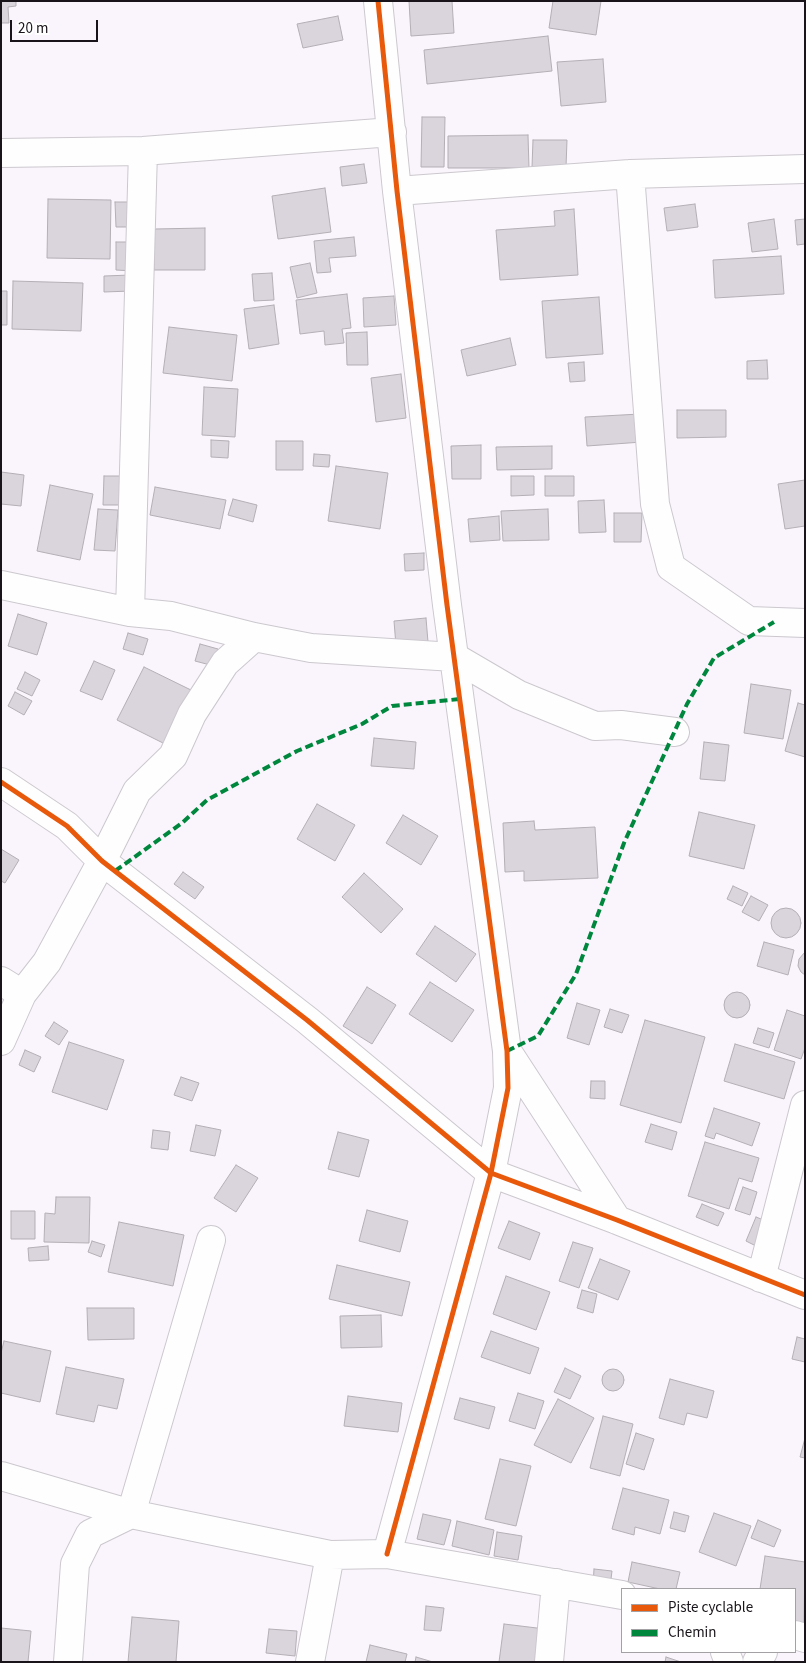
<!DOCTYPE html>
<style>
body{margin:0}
#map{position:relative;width:806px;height:1663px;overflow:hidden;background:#faf5fc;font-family:"Source Sans 3",sans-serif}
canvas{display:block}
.frame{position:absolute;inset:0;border:2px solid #181419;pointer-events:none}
.legend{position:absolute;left:621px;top:1588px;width:175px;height:65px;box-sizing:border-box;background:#fff;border:1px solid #a3a1a3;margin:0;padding:6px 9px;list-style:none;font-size:15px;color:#181419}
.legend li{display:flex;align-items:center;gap:10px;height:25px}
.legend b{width:25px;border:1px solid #a3a1a3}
.scale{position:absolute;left:10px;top:20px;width:88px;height:22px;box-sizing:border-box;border:2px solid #181419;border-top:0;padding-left:6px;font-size:15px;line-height:18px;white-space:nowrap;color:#181419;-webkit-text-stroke:4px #fff;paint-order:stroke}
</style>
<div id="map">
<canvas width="806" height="1663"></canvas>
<div class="frame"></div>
<ul class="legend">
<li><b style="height:6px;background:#e8590c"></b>Piste cyclable</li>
<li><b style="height:6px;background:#00873e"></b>Chemin</li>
</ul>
<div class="scale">20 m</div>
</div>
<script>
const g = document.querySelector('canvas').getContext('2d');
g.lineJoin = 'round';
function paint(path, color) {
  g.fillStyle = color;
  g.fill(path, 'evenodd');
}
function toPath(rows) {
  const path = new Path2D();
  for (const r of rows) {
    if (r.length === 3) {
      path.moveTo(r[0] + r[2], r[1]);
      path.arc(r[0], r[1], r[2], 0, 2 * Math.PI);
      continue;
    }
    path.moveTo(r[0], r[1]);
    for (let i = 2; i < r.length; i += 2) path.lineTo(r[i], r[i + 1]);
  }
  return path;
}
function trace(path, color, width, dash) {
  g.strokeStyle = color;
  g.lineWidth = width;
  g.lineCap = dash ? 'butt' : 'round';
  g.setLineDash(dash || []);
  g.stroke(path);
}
const building = toPath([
 [1,1,16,1,16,6,8,7,9,23,1,23,1,1],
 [409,1,452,1,454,33,411,36,409,1],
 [553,1,601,1,596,35,549,28,553,1],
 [338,16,343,40,303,48,297,24,338,16],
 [548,36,552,71,427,84,424,50,548,36],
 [603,59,606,102,561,106,557,62,603,59],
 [422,117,445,117,444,167,421,167,422,117],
 [528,135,529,168,448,168,448,136,528,135],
 [533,140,567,140,566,167,532,167,533,140],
 [364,164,367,183,342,186,340,167,364,164],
 [325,188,331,232,278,239,272,196,325,188],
 [48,199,111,200,110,259,47,258,48,199],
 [115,202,129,202,129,227,116,227,115,202],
 [695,204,698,227,667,231,664,208,695,204],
 [574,209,578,275,500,280,496,230,555,226,554,211,574,209],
 [774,219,778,249,752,252,748,223,774,219],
 [805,219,805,244,797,245,795,220,805,219],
 [205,228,205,270,154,270,154,229,205,228],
 [354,237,356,256,329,258,331,272,317,273,314,241,354,237],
 [116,242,134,242,134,271,116,270,116,242],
 [781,256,784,294,715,298,713,260,781,256],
 [310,263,317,293,297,298,290,267,310,263],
 [272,273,274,300,254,301,252,274,272,273],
 [131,275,131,291,104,292,104,276,131,275],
 [13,281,83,283,81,331,12,329,13,281],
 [1,291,7,291,7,325,1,325,1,291],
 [347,294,351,328,342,329,344,343,325,345,324,331,300,334,296,300,347,294],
 [394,296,396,325,364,327,363,298,394,296],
 [599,297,603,354,546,358,542,301,599,297],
 [274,305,279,344,249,349,244,309,274,305],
 [169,327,237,335,232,381,163,373,169,327],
 [367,332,368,365,347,365,346,333,367,332],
 [510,338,516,365,467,376,461,350,510,338],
 [767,360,768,379,747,379,747,361,767,360],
 [584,362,585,381,570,382,568,363,584,362],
 [401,374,406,418,376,422,371,378,401,374],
 [204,387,238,389,235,437,202,435,204,387],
 [677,410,726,410,726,437,677,438,677,410],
 [640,414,642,442,587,446,585,417,640,414],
 [211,440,229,441,228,458,211,457,211,440],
 [276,441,303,441,303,470,276,470,276,441],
 [481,445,481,479,452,479,451,446,481,445],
 [552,446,552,469,497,470,496,447,552,446],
 [314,454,330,455,329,467,313,466,314,454],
 [336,466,388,473,380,529,328,521,336,466],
 [1,472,24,475,21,506,1,504,1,472],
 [104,476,121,476,121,505,103,505,104,476],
 [511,476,534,476,534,495,511,496,511,476],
 [545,476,574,476,574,496,545,496,545,476],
 [805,480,805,526,785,529,778,484,805,480],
 [50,485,93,494,80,560,37,551,50,485],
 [155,487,226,500,220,529,150,515,155,487],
 [233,499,257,505,253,522,228,515,233,499],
 [604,500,606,532,579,533,578,501,604,500],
 [98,509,118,510,115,551,94,550,98,509],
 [548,509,549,540,503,541,501,511,548,509],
 [614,513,642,513,641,542,614,542,614,513],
 [499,516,500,540,470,542,468,519,499,516],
 [424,553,424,570,405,571,404,554,424,553],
 [18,614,47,623,37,655,8,646,18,614],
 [426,618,428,642,396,646,394,621,426,618],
 [128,633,148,639,143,655,123,649,128,633],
 [200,644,218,649,214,666,195,661,200,644],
 [94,661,115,670,102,700,80,691,94,661],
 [144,667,193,691,165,744,117,720,144,667],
 [25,672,40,680,32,696,17,689,25,672],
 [751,684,791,690,783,739,744,733,751,684],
 [15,692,32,701,24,715,8,706,15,692],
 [798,703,805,705,805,757,785,751,798,703],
 [374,738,416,742,414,769,371,766,374,738],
 [704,742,729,745,725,781,700,779,704,742],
 [317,804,355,825,335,861,297,839,317,804],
 [699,812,755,825,744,869,689,856,699,812],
 [403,815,438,836,421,865,386,843,403,815],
 [534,821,535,830,595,827,598,878,524,881,524,871,505,872,503,823,534,821],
 [1,849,19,860,5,883,1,881,1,849],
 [183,872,204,887,195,899,174,884,183,872],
 [364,873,403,909,381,933,342,897,364,873],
 [733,886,748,893,742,906,727,899,733,886],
 [751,896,768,905,759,921,742,912,751,896],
 [786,923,15],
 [435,926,476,954,456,982,416,954,435,926],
 [764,942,794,950,788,975,757,966,764,942],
 [805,952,805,975,801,972,798,966,799,959,805,952],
 [430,982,474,1010,452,1042,409,1014,430,982],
 [367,987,396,1005,372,1044,343,1026,367,987],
 [737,1005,13],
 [577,1003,600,1010,589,1045,567,1038,577,1003],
 [610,1009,629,1015,622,1033,604,1027,610,1009],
 [787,1010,805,1016,805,1048,801,1059,774,1050,787,1010],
 [645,1020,705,1037,681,1123,620,1105,645,1020],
 [54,1022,68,1031,59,1045,45,1036,54,1022],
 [758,1028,774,1033,769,1048,753,1043,758,1028],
 [69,1042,124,1060,107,1110,52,1092,69,1042],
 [735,1044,795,1062,784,1099,724,1081,735,1044],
 [25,1050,41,1057,34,1072,19,1065,25,1050],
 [181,1077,199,1083,192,1101,174,1095,181,1077],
 [591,1081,605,1081,605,1099,590,1098,591,1081],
 [714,1108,760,1123,752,1146,716,1133,714,1139,705,1136,714,1108],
 [651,1124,677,1132,672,1150,645,1142,651,1124],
 [196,1125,221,1130,215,1156,190,1151,196,1125],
 [153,1130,170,1132,168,1150,151,1148,153,1130],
 [338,1132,369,1140,359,1177,328,1169,338,1132],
 [705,1142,759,1158,752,1182,739,1178,729,1209,688,1196,705,1142],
 [236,1165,258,1178,236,1212,214,1198,236,1165],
 [743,1187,757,1192,750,1215,735,1210,743,1187],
 [56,1197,90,1197,89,1243,44,1242,45,1213,55,1214,56,1197],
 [702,1204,724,1213,718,1226,696,1217,702,1204],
 [367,1210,408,1221,400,1252,359,1241,367,1210],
 [11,1211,35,1211,35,1239,11,1239,11,1211],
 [756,1217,771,1223,760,1248,746,1241,756,1217],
 [509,1221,540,1233,530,1260,498,1248,509,1221],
 [119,1222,184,1235,173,1286,108,1272,119,1222],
 [92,1241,105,1245,101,1257,88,1252,92,1241],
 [573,1242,593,1248,579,1288,559,1281,573,1242],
 [48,1246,49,1260,29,1261,28,1248,48,1246],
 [600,1259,630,1271,618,1300,588,1288,600,1259],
 [337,1265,410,1282,402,1316,329,1299,337,1265],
 [506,1276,550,1292,536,1330,493,1314,506,1276],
 [582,1290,597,1294,593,1313,577,1308,582,1290],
 [87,1308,134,1308,134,1339,88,1340,87,1308],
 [381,1315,382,1347,341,1348,340,1316,381,1315],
 [491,1331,539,1348,530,1374,481,1357,491,1331],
 [797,1337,805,1339,805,1362,792,1359,797,1337],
 [4,1341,51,1351,40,1402,1,1393,1,1353,4,1341],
 [66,1367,124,1379,117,1409,98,1405,94,1422,56,1414,66,1367],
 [565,1368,581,1376,570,1399,554,1392,565,1368],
 [613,1380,11],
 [670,1379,714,1391,707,1418,687,1413,684,1425,659,1418,670,1379],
 [518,1393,544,1401,535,1429,509,1421,518,1393],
 [348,1396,402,1403,398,1432,344,1426,348,1396],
 [460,1398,495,1407,489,1429,454,1419,460,1398],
 [558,1399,594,1418,571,1463,534,1445,558,1399],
 [603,1416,633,1424,620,1476,590,1468,603,1416],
 [636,1433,654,1439,644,1470,626,1464,636,1433],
 [805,1438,805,1458,800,1457,805,1438],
 [500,1459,531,1466,516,1526,485,1519,500,1459],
 [623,1488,669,1500,660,1534,635,1527,634,1535,612,1529,623,1488],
 [674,1512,689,1516,685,1532,670,1528,674,1512],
 [714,1513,751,1526,736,1566,699,1552,714,1513],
 [423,1514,451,1520,444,1545,417,1539,423,1514],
 [758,1520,781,1530,774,1547,751,1538,758,1520],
 [457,1521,494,1530,489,1555,452,1546,457,1521],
 [497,1532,522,1536,518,1560,494,1556,497,1532],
 [765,1556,805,1562,804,1624,795,1623,795,1589,760,1589,765,1556],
 [632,1562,680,1572,676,1589,660,1589,628,1582,632,1562],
 [594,1569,612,1571,610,1587,593,1585,594,1569],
 [426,1606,444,1608,441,1631,424,1630,426,1606],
 [132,1617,179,1621,176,1662,128,1662,132,1617],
 [504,1624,545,1629,541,1662,499,1662,504,1624],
 [1,1628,31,1631,28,1662,1,1662,1,1628],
 [269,1629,297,1631,295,1656,266,1653,269,1629],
 [370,1645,407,1654,405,1662,366,1662,370,1645],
 [416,1657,433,1662,415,1662,416,1657],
 [666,1657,681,1662,665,1662,666,1657]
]);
paint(building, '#dad4dd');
trace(building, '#b3afb5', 1);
const minor = toPath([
 [378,1,397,191,447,605,507,1051,508,1088,491,1173,387,1554],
 [1,153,143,151,392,132],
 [630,174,655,504,671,567,749,621,805,623],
 [397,191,630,174,805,169],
 [1,585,130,612,171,616,254,637,311,648,454,657,519,695,595,726,621,725,675,732],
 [130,612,143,151],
 [1,782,67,826,102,861,307,1020,491,1173,617,1220,805,1295],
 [1,981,22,994],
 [1,1041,22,994,47,962,102,861,137,791,173,756,192,714,225,663,254,637],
 [507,1051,617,1220],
 [761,1278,805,1105],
 [1,1476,131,1514,211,1240],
 [795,1635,805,1638],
 [725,1652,729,1662],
 [68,1662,75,1564,90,1534,131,1514,330,1555,387,1554,622,1595],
 [310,1662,330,1555],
 [549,1662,556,1583],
 [757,1662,763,1652]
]);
trace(minor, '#ccc8ce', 30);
trace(minor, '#fefeff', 28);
trace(toPath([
 [115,871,182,823,207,800,297,751,362,724,392,706,460,699],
 [507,1051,538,1036,576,974,624,843,687,704,714,658,774,622]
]), '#00873e', 4, [8, 4]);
trace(toPath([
 [378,1,397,191,447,605,507,1051,508,1088,491,1173,387,1554],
 [1,782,67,826,102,861,307,1020,491,1173,617,1220,805,1295]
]), '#e8590c', 5);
</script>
